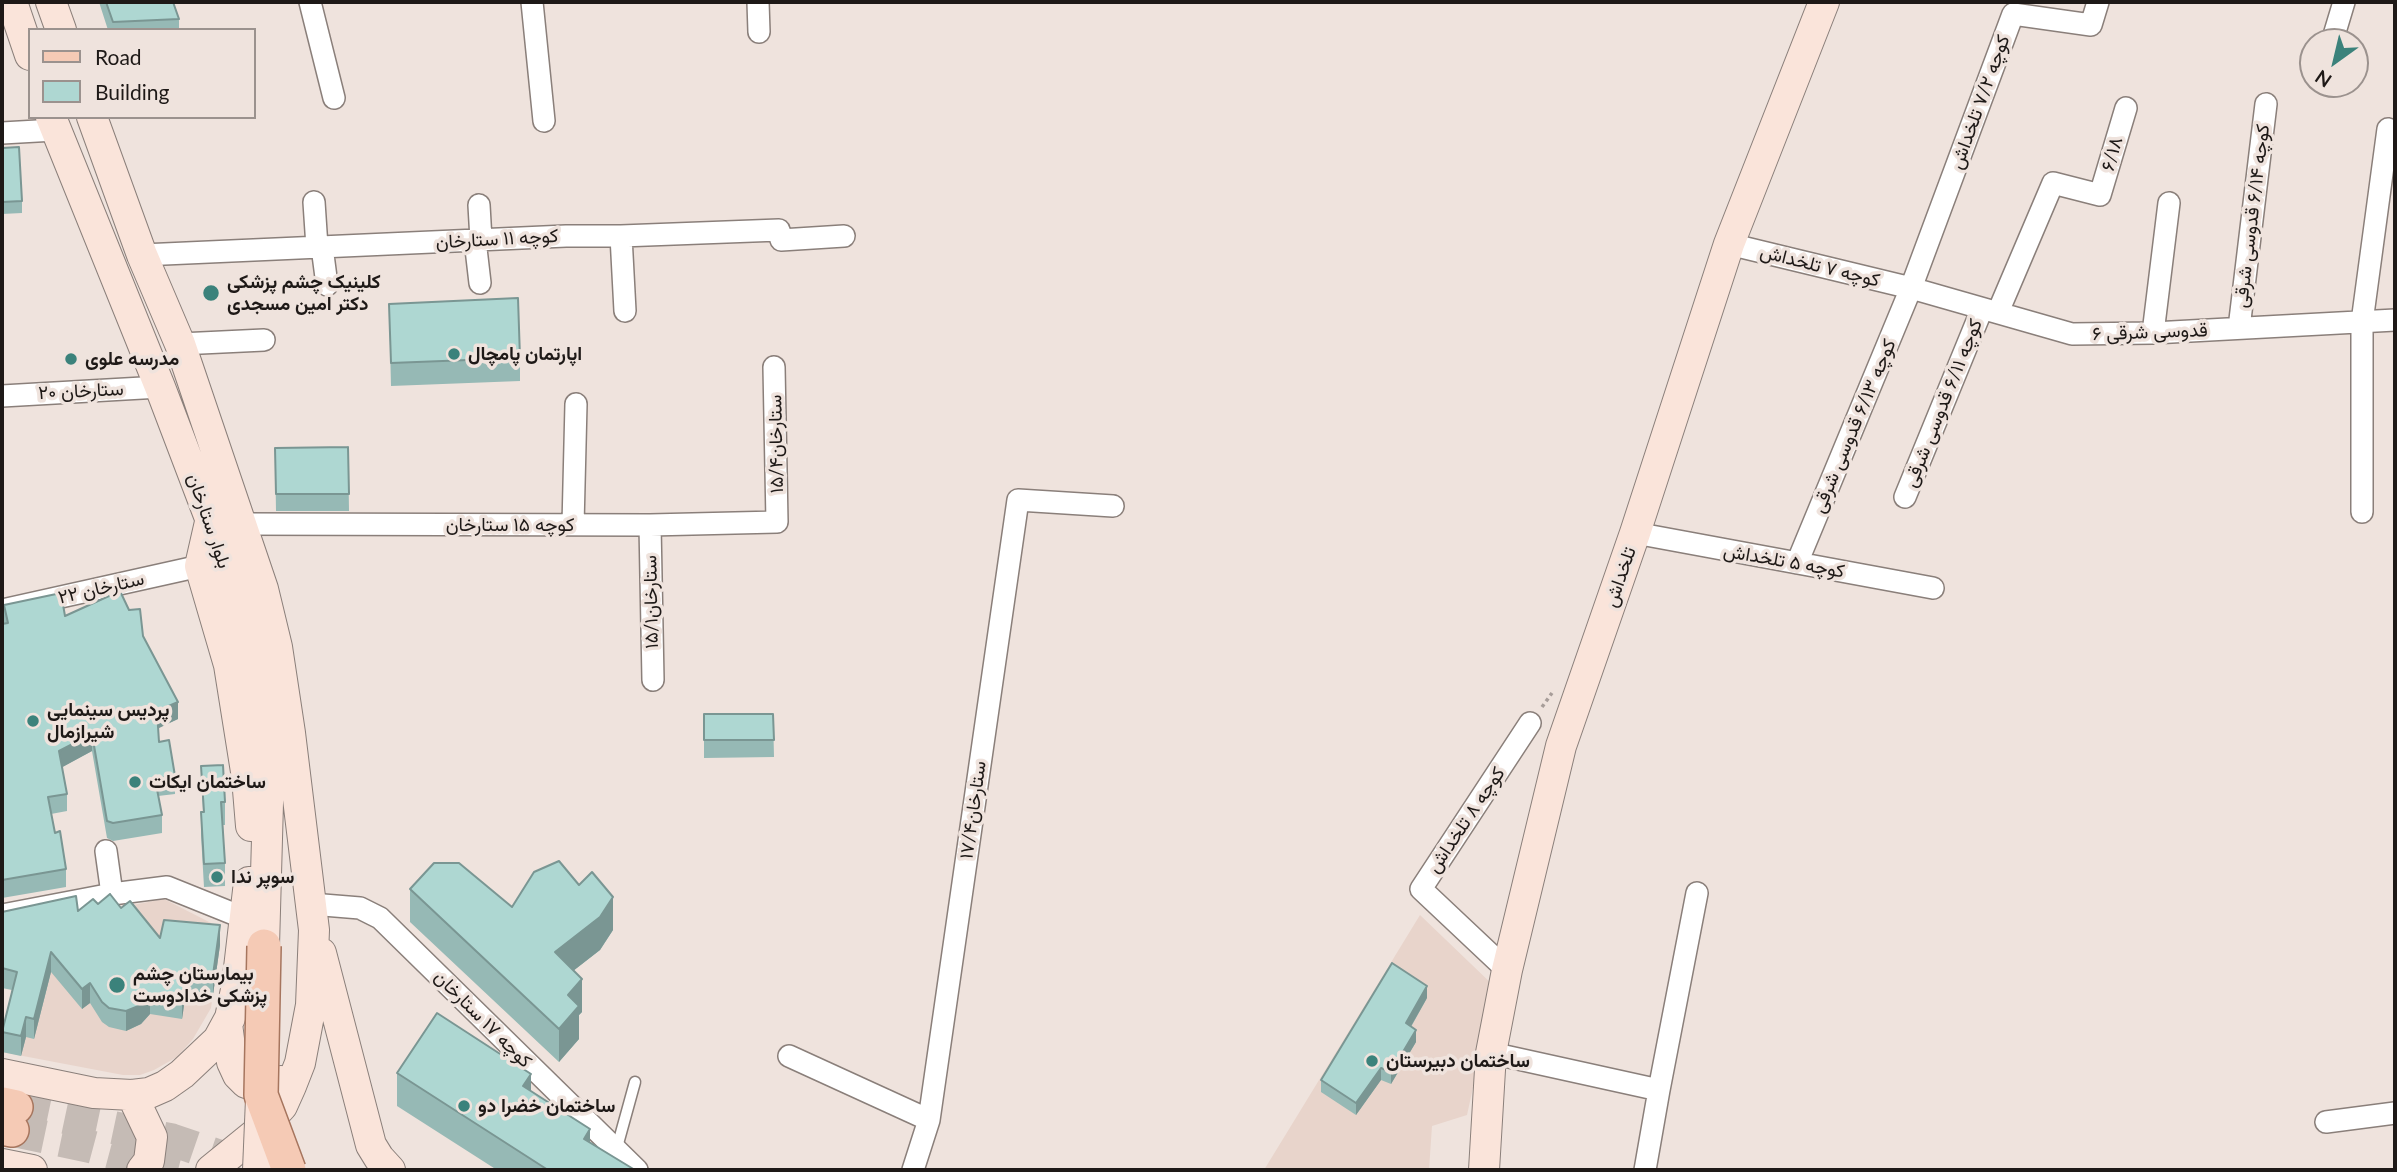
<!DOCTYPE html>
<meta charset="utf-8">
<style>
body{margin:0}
#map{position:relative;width:2397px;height:1172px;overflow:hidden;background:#efe3dd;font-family:Lato,sans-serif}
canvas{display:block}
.frame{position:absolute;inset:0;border:4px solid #1e1917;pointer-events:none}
.legend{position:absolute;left:28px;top:28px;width:228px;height:91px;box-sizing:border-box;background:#efe3dd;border:2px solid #9b928e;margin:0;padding:9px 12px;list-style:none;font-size:21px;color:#1e1917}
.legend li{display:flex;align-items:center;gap:14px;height:35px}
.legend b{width:35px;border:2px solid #9b928e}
.north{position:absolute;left:2299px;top:28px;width:70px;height:70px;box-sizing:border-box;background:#efe3dd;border:2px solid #9b928e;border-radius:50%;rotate:214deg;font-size:19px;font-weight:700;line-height:28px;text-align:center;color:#1e1917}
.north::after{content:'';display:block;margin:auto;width:24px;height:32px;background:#3b827b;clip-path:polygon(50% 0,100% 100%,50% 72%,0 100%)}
</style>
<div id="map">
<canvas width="2397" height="1172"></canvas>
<div class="frame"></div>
<ul class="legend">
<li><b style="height:9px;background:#f5cab5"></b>Road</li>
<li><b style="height:19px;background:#aed7d2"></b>Building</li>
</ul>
<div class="north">N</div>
</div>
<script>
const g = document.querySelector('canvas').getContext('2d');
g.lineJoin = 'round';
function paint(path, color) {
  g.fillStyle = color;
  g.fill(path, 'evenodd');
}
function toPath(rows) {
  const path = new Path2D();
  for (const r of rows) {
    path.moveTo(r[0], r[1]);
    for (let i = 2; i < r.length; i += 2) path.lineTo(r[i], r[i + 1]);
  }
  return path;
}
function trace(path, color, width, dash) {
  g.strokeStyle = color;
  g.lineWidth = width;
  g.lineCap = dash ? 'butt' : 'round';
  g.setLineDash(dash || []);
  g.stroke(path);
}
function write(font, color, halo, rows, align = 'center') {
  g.font = font + ' Lato,Vazirmatn,sans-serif';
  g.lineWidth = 7;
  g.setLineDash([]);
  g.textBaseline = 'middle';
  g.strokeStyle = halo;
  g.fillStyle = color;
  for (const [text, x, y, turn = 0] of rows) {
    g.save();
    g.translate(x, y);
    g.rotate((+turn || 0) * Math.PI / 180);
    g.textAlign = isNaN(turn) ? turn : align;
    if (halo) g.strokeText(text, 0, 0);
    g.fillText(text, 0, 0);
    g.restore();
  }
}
paint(toPath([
 [164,899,217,926,220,945,211,1008,193,1039,177,1057,154,1070,140,1075,123,1075,2,1052,34,924],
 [1420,915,1495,987,1467,1115,1432,1126,1429,1170,1264,1170]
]), '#e8d4cb');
trace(toPath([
 [16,1107,172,1140,259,1170],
 [12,1130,88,1146,178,1170]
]), '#c5bbb5', 33, [33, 17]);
const lane = toPath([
 [616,1151,635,1082]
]);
const street = toPath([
 [310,2,334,98],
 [532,2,544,121],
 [758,2,759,32],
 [2332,42,2344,2],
 [2,133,55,130],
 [314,202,317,247],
 [479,205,481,240],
 [621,236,625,311],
 [475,240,480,283],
 [1729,244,1911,288,2072,334,2153,333,2395,320],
 [322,247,327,285],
 [142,255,566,236,621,236,779,230,781,240,844,236],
 [1998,312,2053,183,2100,195,2126,108],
 [2239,328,2266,104],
 [2153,333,2169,203],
 [180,344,264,340],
 [2,396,160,387],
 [1905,497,1982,309],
 [2362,512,2362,322,2388,129],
 [243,524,650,525,777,522,774,367],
 [573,525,576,404],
 [650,525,653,680],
 [1635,533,1933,588],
 [1797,563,1911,288,2013,14,2091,25,2098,2],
 [2,610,200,566],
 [106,851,112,894],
 [311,904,360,908,380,918,637,1170],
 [2,915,112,894,167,887,244,918],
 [1507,970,1421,889,1530,723],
 [1491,1053,1659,1090,1697,893],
 [789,1056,929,1120],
 [2326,1122,2395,1113],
 [913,1170,929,1120,1018,500,1113,506],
 [1645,1170,1659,1090]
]);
const secondary = toPath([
 [12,2,30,55],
 [51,2,61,30],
 [51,117,160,387,211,521,244,625,258,690,269,767,264,946],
 [92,117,142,255,180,344,263,589,277,647,290,733,314,930,311,1005,300,1063,291,1086,282,1106,259,1131,211,1170],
 [210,522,200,566,229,665,247,778,251,826],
 [321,953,371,1145,379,1158,390,1170],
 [227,1024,232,1062,238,1075,246,1083,266,1088,281,1081],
 [2,1074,94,1093,132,1095,149,1093,165,1086,182,1074,218,1040,230,1018,237,985,249,882],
 [132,1095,152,1137,149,1161,142,1170],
 [2,1164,32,1170],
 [1484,1170,1491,1053,1507,970,1561,746,1635,533,1729,244,1824,2]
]);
const primary = toPath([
 [2,1104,16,1107],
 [2,1128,12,1130]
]);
trace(lane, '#8a7f7a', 13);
trace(street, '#8a7f7a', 24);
trace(secondary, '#8a7f7a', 32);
trace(primary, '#a6755e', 36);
trace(toPath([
 [1542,707,1552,693]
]), '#a79d99', 3.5, [3.5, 3.5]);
trace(lane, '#fff', 10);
trace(street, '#fff', 21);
trace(secondary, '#fae4da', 30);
trace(primary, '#f5cab5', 33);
const secondaryBridge = toPath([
 [258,1170,261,1099]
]);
const primaryBridge = toPath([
 [264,946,261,1095,289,1170]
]);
trace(secondaryBridge, '#8a7f7a', 32, []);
trace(primaryBridge, '#a6755e', 36, []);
trace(secondaryBridge, '#fae4da', 30);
trace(primaryBridge, '#f5cab5', 33);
paint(toPath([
 [99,2,173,2,179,19,179,30,108,30],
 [2,148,22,201,22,213,2,214],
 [389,304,520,358,520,381,391,386],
 [348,447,349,511,276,511,275,448],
 [4,605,65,616,143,636,178,719,158,728,159,742,175,776,175,794,158,796,162,815,162,833,113,841,107,838,92,751,62,767,67,794,67,811,51,814,55,833,66,869,66,887,2,898,2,624,4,623],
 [704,714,773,714,774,757,704,758],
 [201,766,225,802,225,825,223,825,225,863,225,886,204,887,201,835,201,812,203,812],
 [410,889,613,930,600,950,573,971,582,1012,579,1015,579,1039,559,1062,410,922],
 [98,904,121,908,160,938,220,945,213,995,186,992,182,1019,150,1014,141,1024,126,1031,109,1027,102,1022,90,1003,82,1009,51,972,34,1039,26,1037,21,1056,2,1052,2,1032,12,990,2,988,2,912,78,911],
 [1427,998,1411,1027,1416,1042,1391,1084,1381,1080,1356,1115,1321,1092,1321,1080],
 [397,1073,531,1091,590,1142,635,1170,497,1170,397,1106]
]), '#96b9b5');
paint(toPath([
 [178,702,178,719,157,729,157,711],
 [92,734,92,751,59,769,59,751],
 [613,897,613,930,600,950,555,985,555,952],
 [220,925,220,945,213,995,213,975],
 [51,952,51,972,34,1039,34,1019],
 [186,973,186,992,182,1019,182,999],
 [582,979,582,1012,579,1015,579,1039,559,1062,559,1029,568,995],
 [90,983,90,1003,82,1009,82,989],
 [1427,986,1427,998,1406,1035,1406,1023],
 [150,995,150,1014,141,1024,126,1031,126,1011],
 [26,1017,26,1037,21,1056,21,1036],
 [1416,1030,1416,1042,1391,1084,1391,1072],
 [1381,1068,1381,1080,1356,1115,1356,1103],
 [531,1074,531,1107,523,1086],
 [590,1129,590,1162,584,1139]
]), '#7a9693');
const building = toPath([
 [106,2,173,2,179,19,113,22,106,2],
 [19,147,22,201,2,202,2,148,19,147],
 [518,298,520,358,391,363,389,304,518,298],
 [348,447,349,494,276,494,275,448,348,447],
 [120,591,129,610,140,609,143,636,178,702,157,711,159,742,169,740,175,776,155,779,162,815,113,823,107,821,92,734,59,751,67,794,48,797,55,833,60,831,66,869,2,880,2,624,8,623,4,605,61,593,65,616,120,591],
 [704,714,773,714,774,740,704,740,704,714],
 [223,765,225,802,221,802,225,863,204,864,201,812,204,812,201,766,223,765],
 [559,861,579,885,592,872,613,897,600,917,555,952,582,979,568,995,579,1006,559,1029,410,889,434,863,459,863,512,907,534,872,559,861],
 [110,894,121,908,130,901,160,938,164,920,220,925,213,975,186,973,182,999,150,995,141,1005,126,1011,109,1008,102,1002,90,983,82,989,51,952,34,1019,26,1017,21,1036,2,1032,17,972,2,968,2,912,76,896,78,911,93,899,98,904,110,894],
 [1392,963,1427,986,1406,1023,1416,1030,1391,1072,1381,1068,1356,1103,1321,1080,1392,963],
 [437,1013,531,1074,523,1086,590,1129,584,1139,635,1170,548,1170,397,1073,437,1013]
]);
paint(building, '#aed7d2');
trace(building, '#7a9693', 2);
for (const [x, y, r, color] of [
 [211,293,9,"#3b827b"],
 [454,354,7,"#3b827b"],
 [71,359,7,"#3b827b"],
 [33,721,7,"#3b827b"],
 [135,782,7,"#3b827b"],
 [217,877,7,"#3b827b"],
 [117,985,9,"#3b827b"],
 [1372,1061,7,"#3b827b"],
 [464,1106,7,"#3b827b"]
]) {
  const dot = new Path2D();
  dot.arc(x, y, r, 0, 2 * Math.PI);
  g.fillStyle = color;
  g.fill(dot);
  trace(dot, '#efe3dd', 2.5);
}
write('19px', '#1e1917', '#efe3dd', [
 ["کوچه ۷/۲ تلخداش",1980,102,-70],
 ["۶/۱۸",2112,154,-74],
 ["کوچه ۶/۱۴ قدوسی شرقی",2252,216,-83],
 ["کوچه ۱۱ ستارخان",497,239,-3],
 ["کوچه ۷ تلخداش",1820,266,14],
 ["قدوسی شرقی ۶",2150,332,-2],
 ["۲۰ ستارخان",81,391,-3],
 ["کوچه ۶/۱۱ قدوسی شرقی",1943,403,-68],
 ["کوچه ۶/۱۳ قدوسی شرقی",1854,426,-67],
 ["ستارخان۱۵/۴",776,444,-91],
 ["بلوار ستارخان",209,521,71],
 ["کوچه ۱۵ ستارخان",510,525],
 ["کوچه ۵ تلخداش",1784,561,10],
 ["تلخداش",1620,577,-71],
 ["۲۲ ستارخان",101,588,-13],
 ["ستارخان۱۵/۱",651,602,-91],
 ["ستارخان۱۷/۴",973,810,-82],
 ["کوچه ۸ تلخداش",1466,820,-56],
 ["کوچه ۱۷ ستارخان",483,1019,45]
]);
write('bold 19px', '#1e1917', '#efe3dd', [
 ["کلینیک چشم پزشکی",227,282],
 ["دکتر امین مسجدی",227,304],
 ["اپارتمان پامچال",468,354],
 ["مدرسه علوی",85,359],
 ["پردیس سینمایی",47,710],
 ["شیرازمال",47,732],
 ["ساختمان ایکات",149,782],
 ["سوپر ندا",231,877],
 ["بیمارستان چشم",133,974],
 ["پزشکی خدادوست",133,996],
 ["ساختمان دبیرستان",1386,1061],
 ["ساختمان خضرا دو",478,1106]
], 'left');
</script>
